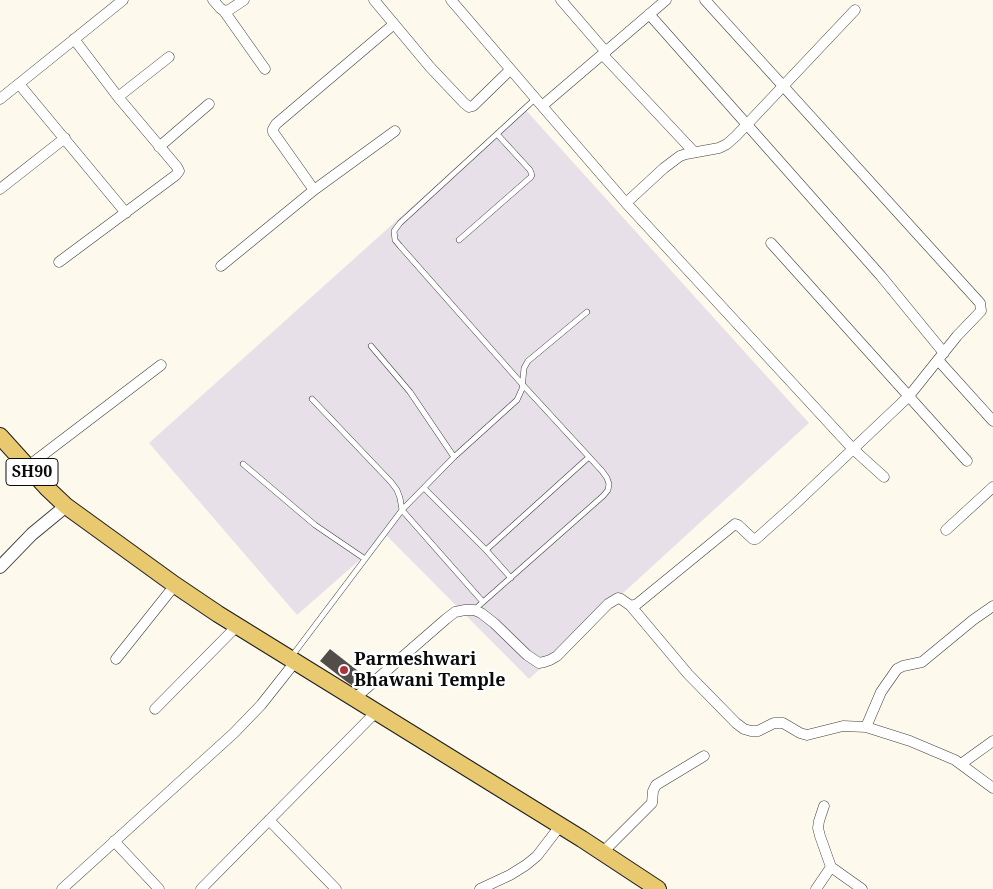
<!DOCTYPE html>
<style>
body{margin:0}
canvas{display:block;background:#fdf9ec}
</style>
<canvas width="993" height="889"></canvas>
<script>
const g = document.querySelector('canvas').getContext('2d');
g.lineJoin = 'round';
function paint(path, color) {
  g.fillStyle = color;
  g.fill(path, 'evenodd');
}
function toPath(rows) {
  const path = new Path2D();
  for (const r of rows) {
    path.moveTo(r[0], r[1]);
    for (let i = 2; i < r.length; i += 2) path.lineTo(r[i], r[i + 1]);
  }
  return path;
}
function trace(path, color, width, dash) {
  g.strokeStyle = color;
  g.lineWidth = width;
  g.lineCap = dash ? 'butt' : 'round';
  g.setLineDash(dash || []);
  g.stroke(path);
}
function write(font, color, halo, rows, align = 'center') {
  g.font = font + ' "Noto Serif",serif';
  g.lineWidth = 5;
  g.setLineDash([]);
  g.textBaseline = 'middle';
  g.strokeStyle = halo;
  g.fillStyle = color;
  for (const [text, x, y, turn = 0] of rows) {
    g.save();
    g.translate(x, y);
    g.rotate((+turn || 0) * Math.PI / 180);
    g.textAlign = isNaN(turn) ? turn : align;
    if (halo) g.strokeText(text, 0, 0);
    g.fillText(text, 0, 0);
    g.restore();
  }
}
paint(toPath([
 [523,107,809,423,529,679,387,536,297,615,149,443]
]), '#e8e0e9');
paint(toPath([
 [330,649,367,678,356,688,347,682,320,661]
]), '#524d49');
const service = toPath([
 [459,240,531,177,532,175,530,170,497,134],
 [371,346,410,392,454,457],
 [312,399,391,482,397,490,400,498,402,510,483,602],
 [243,464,315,525,365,559],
 [424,488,486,550,511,578],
 [486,550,589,457],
 [474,610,603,496,608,490,609,484,607,478,602,471,522,384,400,246,395,240,394,231,400,223,535,99],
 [292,656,402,510,454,457,517,400,522,389,524,368,528,361,587,312]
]);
const minor = toPath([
 [213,0,220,8,224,11,229,10,244,0],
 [374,0,430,67,464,103,469,107,473,106,510,70],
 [451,0,542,106,626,203,853,449,884,477],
 [561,0,606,52],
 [224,11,265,69],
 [649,14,881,276,944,353],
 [603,55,694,152],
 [19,84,126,213],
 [118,97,169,57],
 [0,99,123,0],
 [542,106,666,0],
 [159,147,209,104],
 [0,189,65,138],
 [314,190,273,132,273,129,276,124,394,24],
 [626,203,664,168,680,156,686,154,719,148,727,144,736,136,855,10],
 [771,243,967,461],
 [59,262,176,175,179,171,177,167,118,97,74,39],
 [221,266,314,190,395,131],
 [938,360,993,421],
 [27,467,161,365],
 [946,530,993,487],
 [630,605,688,674,736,723,744,729,751,731,758,731,774,723,783,723,800,733,807,735,843,726,866,727,910,741,955,760,993,788],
 [116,659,175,585],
 [354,699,446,619,455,612,465,610,474,610,481,613,494,623,527,655,539,663,544,662,550,660,557,656,608,604,618,598,621,599,631,606,637,604,735,524,738,525,753,539,756,539,794,505,909,396,957,336,981,311,980,303,705,0],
 [155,709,237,626],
 [866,727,881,692,897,669,903,666,922,662,973,620,993,606],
 [961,764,993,741],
 [269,820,336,889],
 [114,841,159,889],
 [602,853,652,803,653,791,656,785,704,756],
 [831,867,862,889],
 [62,889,234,733,261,705,295,662],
 [201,889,376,712],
 [480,889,510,875,526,865,537,856,560,826],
 [816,889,831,867,820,836,818,828,819,821,824,806]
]);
const tertiary = toPath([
 [0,567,32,534,66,506]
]);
const primary = toPath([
 [0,436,47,488,66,506,175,585,218,614,582,839,658,889]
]);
trace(service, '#3e3e3e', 6);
trace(minor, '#3e3e3e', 11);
trace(tertiary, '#3e3e3e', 14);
trace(primary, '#1c1c1c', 18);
trace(service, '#fff', 5);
trace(minor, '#fff', 10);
trace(tertiary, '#fff', 12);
trace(primary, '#e8c970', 16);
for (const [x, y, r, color] of [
 [344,670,5,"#aa343c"]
]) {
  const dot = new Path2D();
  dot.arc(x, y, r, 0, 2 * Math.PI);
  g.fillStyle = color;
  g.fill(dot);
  trace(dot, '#fff', 2);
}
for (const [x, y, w] of [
 [32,472,52]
]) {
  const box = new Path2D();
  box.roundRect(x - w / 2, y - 13.5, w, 27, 4);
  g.fillStyle = '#fff';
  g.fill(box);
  trace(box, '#0b0b0b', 1);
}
write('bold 16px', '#0b0b0b', null, [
 ["SH90",32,472]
]);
write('bold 18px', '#0b0b0b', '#fff', [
 ["Parmeshwari",354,660],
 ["Bhawani Temple",354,681]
], 'left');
</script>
